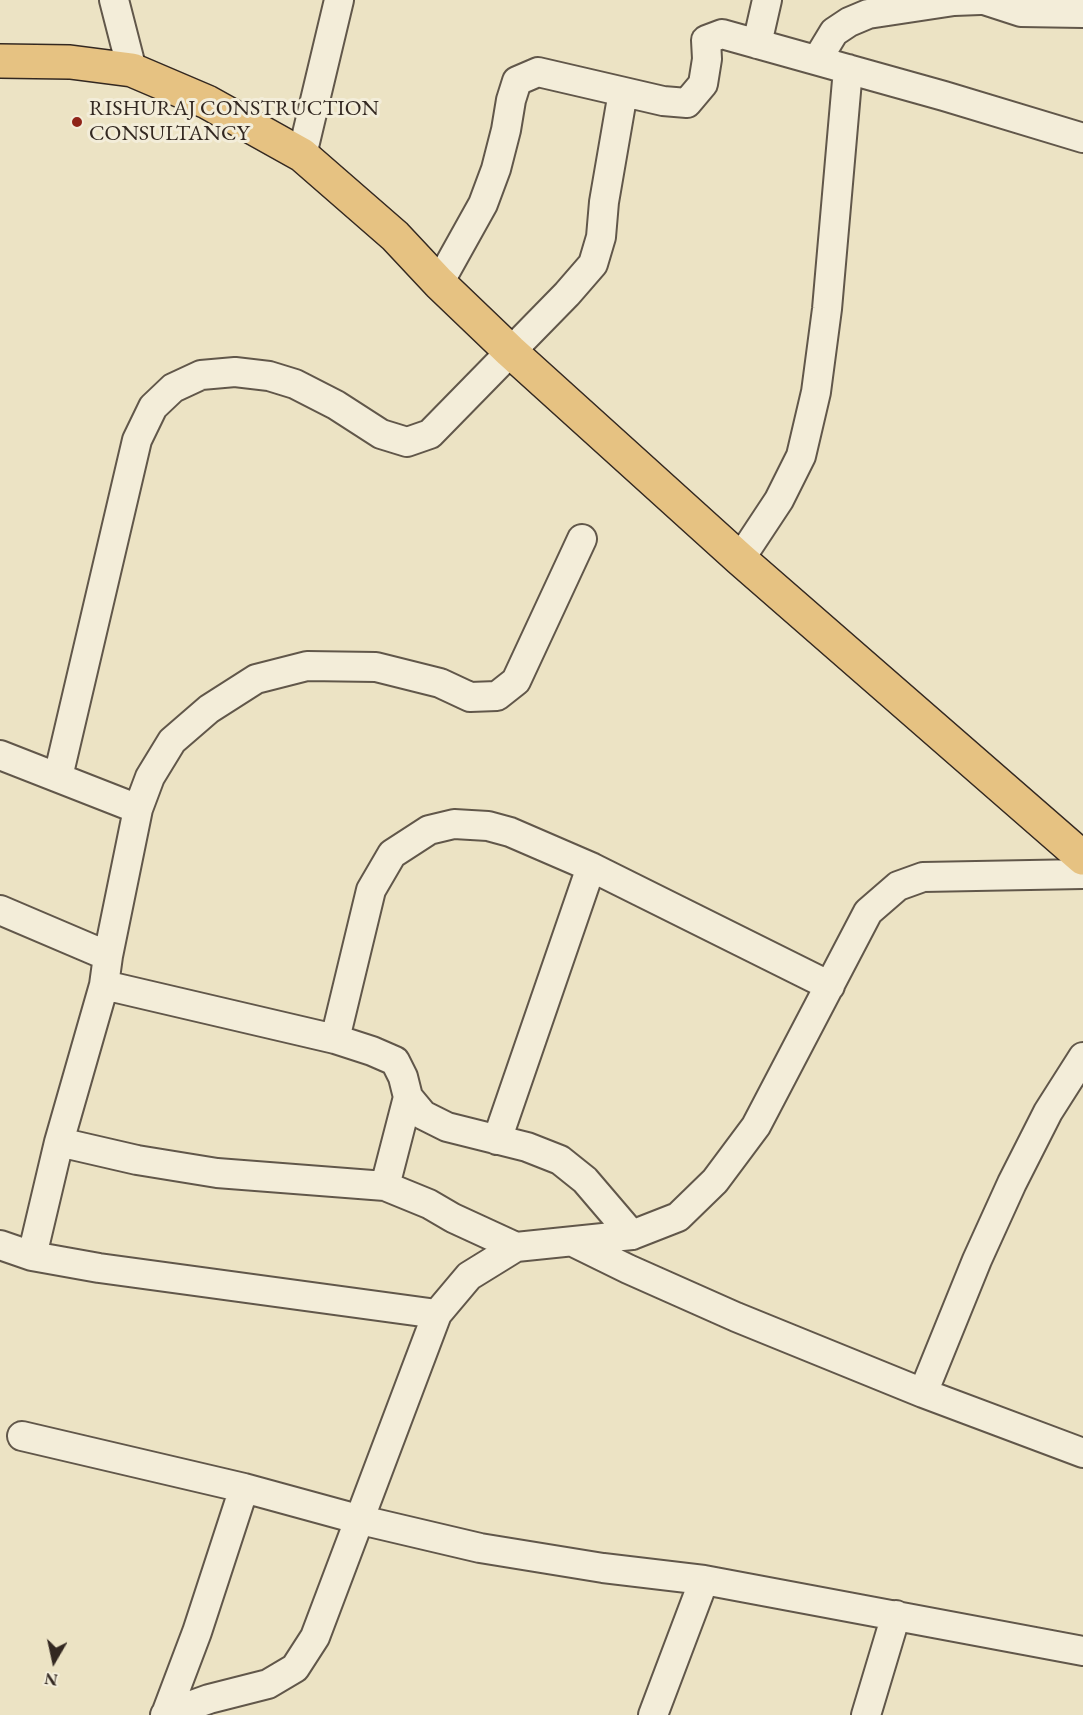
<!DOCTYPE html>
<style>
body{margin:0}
#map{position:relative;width:1083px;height:1715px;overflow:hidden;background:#ece3c4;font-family:"EB Garamond",serif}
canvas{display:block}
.north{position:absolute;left:24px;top:1631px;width:60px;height:60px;-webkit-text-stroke:4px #f3edd9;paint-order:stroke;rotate:189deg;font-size:16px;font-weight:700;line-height:24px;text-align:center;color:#332821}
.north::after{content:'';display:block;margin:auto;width:21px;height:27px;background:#332821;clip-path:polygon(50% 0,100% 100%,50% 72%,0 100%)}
</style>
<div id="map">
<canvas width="1083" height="1715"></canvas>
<div class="north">N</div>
</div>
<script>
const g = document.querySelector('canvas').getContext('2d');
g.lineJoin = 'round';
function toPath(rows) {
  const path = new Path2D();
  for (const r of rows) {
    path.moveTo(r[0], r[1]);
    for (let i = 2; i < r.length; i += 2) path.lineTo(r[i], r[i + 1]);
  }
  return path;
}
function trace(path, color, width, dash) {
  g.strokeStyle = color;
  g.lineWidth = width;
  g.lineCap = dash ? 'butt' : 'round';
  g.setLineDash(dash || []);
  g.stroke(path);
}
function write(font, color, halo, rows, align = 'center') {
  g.font = font + ' "EB Garamond",serif';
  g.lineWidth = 6;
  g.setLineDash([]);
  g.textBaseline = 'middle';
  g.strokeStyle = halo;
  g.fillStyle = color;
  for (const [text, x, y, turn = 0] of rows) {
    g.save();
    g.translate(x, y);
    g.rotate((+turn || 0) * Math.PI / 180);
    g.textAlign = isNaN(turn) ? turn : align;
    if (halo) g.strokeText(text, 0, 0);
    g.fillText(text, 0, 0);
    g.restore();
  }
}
const minor = toPath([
 [114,0,132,70],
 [984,0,1021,12,1083,13],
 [757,44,767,0],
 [817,60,834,32,849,22,868,14,954,1,980,0],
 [302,155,339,0],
 [439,283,483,204,496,169,506,130,511,100,517,81,538,72,663,101,687,103,703,84,707,59,706,40,722,34,944,96,1083,138],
 [740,559,779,500,801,456,816,392,827,309,848,69],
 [0,755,138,809],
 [58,777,137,440,153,407,173,388,201,375,235,372,269,376,295,384,336,405,381,434,407,442,430,434,567,294,593,264,601,237,604,202,623,92],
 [0,910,108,956],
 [104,985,335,1039,372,1051,395,1061,403,1077,408,1097,423,1115,447,1127,527,1147,560,1160,585,1180,632,1235],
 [335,1039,371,890,392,854,429,830,454,824,488,826,510,832,591,867,830,986],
 [497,1140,591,867],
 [59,1142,137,1160,217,1173,385,1186,429,1204,453,1218,516,1247],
 [385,1186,408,1097],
 [573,1242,628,1269,736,1317,923,1393,1083,1453],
 [0,1245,32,1256,99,1268,437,1314],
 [32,1256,59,1142,104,985,108,956,138,809,150,777,172,741,209,709,256,679,307,666,376,667,440,683,470,697,497,696,516,681,582,539],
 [923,1393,977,1260,1012,1183,1048,1112,1083,1057],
 [22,1436,244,1488,361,1520,480,1548,603,1568,704,1580,1083,1651],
 [166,1714,197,1632,244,1488],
 [165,1715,209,1699,268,1684,295,1668,315,1637,437,1314,469,1276,516,1247,632,1235,678,1217,715,1181,756,1126,868,912,898,886,923,877,1083,874],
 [653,1715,704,1580],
 [866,1715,896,1615]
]);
const highway = toPath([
 [0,61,70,62,132,70,207,102,302,155,395,236,439,283,510,351,740,559,1083,858]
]);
trace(minor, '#61574a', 32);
trace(highway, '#332821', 36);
trace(minor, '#f3edd9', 28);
trace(highway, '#e6c282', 33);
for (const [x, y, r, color] of [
 [77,122,6,"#8f2418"]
]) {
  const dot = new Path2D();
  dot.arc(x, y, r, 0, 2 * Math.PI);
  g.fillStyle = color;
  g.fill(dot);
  trace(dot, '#f3edd9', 2);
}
write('22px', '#332821', '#f3edd9', [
 ["RISHURAJ CONSTRUCTION",89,109],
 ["CONSULTANCY",89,134]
], 'left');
</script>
